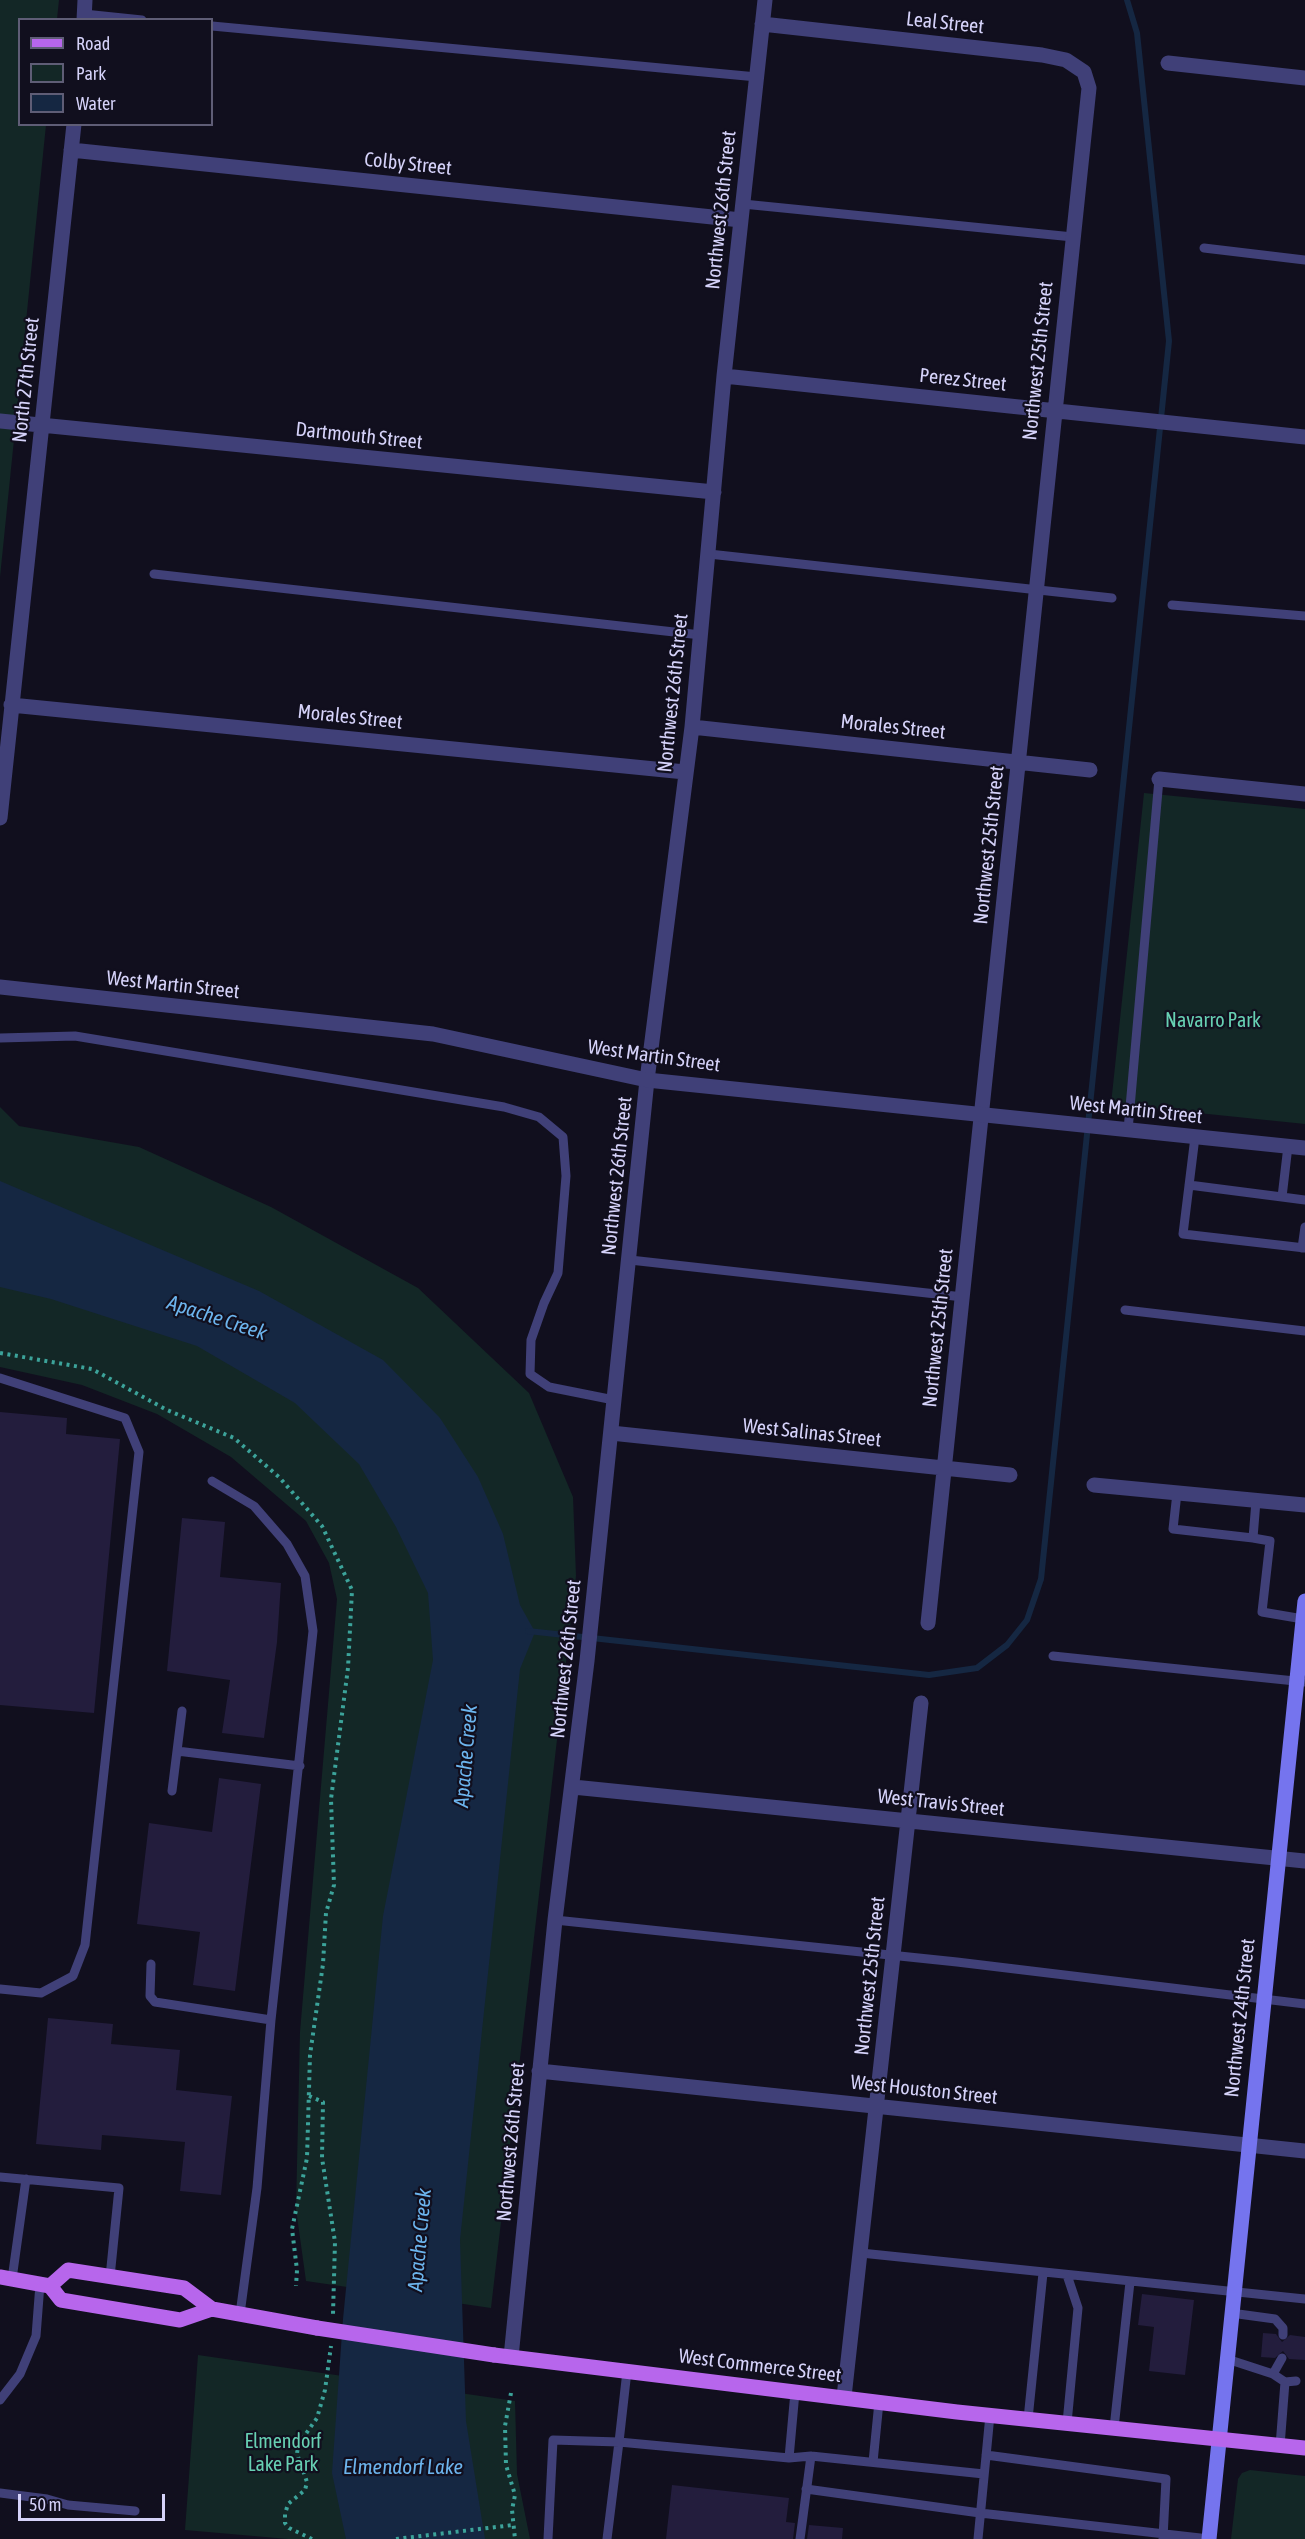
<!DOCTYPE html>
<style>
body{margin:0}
#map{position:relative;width:1305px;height:2539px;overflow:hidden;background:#110f1e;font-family:"Asap Condensed",sans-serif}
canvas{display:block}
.legend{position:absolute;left:18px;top:18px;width:195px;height:108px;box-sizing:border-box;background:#110f1e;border:2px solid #5f5d76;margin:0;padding:8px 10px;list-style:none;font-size:18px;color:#d5d2f9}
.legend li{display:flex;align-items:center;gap:12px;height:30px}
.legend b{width:30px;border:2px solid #5f5d76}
.scale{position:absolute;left:18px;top:2494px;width:147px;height:27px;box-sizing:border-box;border:3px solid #d5d2f9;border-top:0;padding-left:8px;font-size:18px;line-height:21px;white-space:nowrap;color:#d5d2f9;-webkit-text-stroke:4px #110f1e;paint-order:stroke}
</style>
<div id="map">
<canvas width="1305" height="2539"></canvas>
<ul class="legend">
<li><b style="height:8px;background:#b766ec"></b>Road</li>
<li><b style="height:16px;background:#132726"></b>Park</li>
<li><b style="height:16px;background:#152742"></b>Water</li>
</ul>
<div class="scale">50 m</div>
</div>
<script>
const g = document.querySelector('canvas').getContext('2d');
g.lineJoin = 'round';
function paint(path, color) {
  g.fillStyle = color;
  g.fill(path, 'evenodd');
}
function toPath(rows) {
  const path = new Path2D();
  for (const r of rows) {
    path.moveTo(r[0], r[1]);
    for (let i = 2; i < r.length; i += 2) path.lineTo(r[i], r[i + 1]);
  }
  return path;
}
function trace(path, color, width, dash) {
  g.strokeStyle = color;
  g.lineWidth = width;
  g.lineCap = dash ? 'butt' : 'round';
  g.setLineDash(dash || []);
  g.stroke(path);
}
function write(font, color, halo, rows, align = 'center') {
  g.font = font + ' "Asap Condensed",sans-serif';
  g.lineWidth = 4.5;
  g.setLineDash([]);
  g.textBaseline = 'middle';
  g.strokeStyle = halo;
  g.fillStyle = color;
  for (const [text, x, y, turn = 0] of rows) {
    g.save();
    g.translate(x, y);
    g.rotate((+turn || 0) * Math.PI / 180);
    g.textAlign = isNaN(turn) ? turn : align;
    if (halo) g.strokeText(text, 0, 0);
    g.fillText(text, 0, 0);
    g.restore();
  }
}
paint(toPath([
 [0,0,59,0,57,19,20,20,20,124,46,125,0,577],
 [1144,793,1305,809,1305,1124,1111,1104],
 [0,1107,19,1126,139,1147,271,1207,418,1288,529,1393,573,1497,576,1576,491,2308,306,2281,296,2209,300,2032,337,1599,329,1563,306,1521,231,1457,157,1414,82,1385,0,1367],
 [198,2355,515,2401,517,2474,530,2539,288,2539,185,2530],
 [1250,2470,1305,2476,1305,2539,1231,2539,1238,2479,1242,2473]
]), '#132726');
paint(toPath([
 [0,1181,259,1291,383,1360,440,1418,478,1477,503,1534,520,1605,535,1632,520,1669,460,2240,466,2421,485,2539,346,2539,332,2473,343,2319,383,1916,433,1660,428,1593,396,1527,359,1464,295,1403,197,1346,51,1299,0,1287]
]), '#152742');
trace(toPath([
 [528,1631,929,1675,977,1668,1007,1645,1027,1620,1041,1579,1169,341,1137,33,1127,0]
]), '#152742', 6);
paint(toPath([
 [0,1412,67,1418,66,1434,120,1439,94,1713,0,1705],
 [182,1518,225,1522,220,1577,281,1583,277,1642,264,1738,222,1733,230,1680,167,1671],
 [219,1778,261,1784,235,1991,193,1985,200,1932,137,1924,149,1823,212,1832],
 [48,2018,113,2024,111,2044,180,2050,176,2090,232,2096,221,2195,180,2191,185,2142,102,2135,101,2150,36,2144],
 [1142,2294,1194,2300,1185,2375,1149,2371,1154,2327,1138,2325],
 [1263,2333,1276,2334,1282,2342,1290,2335,1305,2337,1305,2360,1289,2359,1283,2351,1275,2358,1261,2357],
 [672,2485,789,2498,786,2522,795,2523,793,2539,666,2539],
 [809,2525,843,2528,842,2539,807,2539]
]), '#231d3d');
trace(toPath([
 [0,1353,92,1369,167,1410,234,1438,279,1477,322,1526,352,1590,348,1668,331,1799,334,1885,326,1913,323,1964,310,2055,307,2158,292,2229,297,2270,296,2286],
 [309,2096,323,2102,322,2158,335,2242,333,2314],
 [511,2393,505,2426,506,2465,515,2495,512,2510,515,2539],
 [312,2539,289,2528,285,2523,285,2514,288,2504,305,2490,307,2482,297,2454,298,2445,317,2418,325,2390,331,2346],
 [396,2539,513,2525]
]), '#3ca39a', 4, [3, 4.5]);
trace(toPath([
 [84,14,142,20],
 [212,26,757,77],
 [743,204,1073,237],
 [1204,248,1305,260],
 [709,554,1112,598],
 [154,574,701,635],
 [1172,605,1305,616],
 [0,1038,75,1036,504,1107,539,1117,563,1137,566,1176,558,1273,544,1303,531,1340,530,1374,549,1387,614,1400],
 [1128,1130,1159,779],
 [1195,1137,1183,1234,1305,1248],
 [1288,1146,1282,1197,1305,1200],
 [1189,1185,1282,1197],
 [1302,1248,1305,1227],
 [630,1260,963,1297],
 [1125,1310,1305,1331],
 [0,1378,125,1418,139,1452,85,1945,73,1976,41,1993,0,1989],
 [212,1481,254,1506,287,1544,305,1576,313,1631,271,2020,257,2188,240,2314],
 [1177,1493,1173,1529,1253,1538,1256,1501],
 [1253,1538,1270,1541,1262,1612,1303,1619],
 [1053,1656,1305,1682],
 [177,1751,300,1766],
 [172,1791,182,1711],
 [555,1920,957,1962,1305,2004],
 [151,1964,150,1996,155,2002,271,2020],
 [0,2177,119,2188,110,2277],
 [861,2253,1305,2299],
 [12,2279,26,2179],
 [1231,2313,1275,2319,1283,2328,1283,2335],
 [1227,2359,1273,2374,1285,2382,1296,2381],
 [627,2371,619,2442,789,2458,811,2456,984,2474],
 [1273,2374,1282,2358],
 [0,2400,20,2374,36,2336,40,2284],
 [1028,2419,1043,2273],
 [1067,2423,1078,2308,1067,2275],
 [1114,2428,1130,2282],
 [1280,2446,1285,2382],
 [986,2455,1166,2479,1163,2538],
 [789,2458,795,2392],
 [873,2462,879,2402],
 [806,2489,980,2513,1209,2539],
 [0,2493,47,2499,68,2505,135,2511],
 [548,2539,553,2440,619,2442,607,2539],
 [800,2539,811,2456],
 [978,2539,990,2415]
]), '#404078', 9);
trace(toPath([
 [84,20,85,0],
 [762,24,1042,55,1066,60,1084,72,1089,88,928,1623],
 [1168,63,1305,78],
 [71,150,741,220],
 [724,376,1305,437],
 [0,421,714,492],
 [11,705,685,772],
 [692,727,1090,770],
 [1159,779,1305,794],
 [0,818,74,124],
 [611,1433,1010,1475],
 [1094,1485,1305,1505],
 [573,1787,1305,1861],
 [539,2071,1305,2151],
 [511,2357,555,1920,587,1661,647,1080,692,727,724,376,765,0],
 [844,2397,921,1703]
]), '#404078', 15);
trace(toPath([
 [0,987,433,1034,647,1080,1305,1148]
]), '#404078', 15);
trace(toPath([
 [1209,2539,1305,1601]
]), '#7574ee', 15);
trace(toPath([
 [0,2277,50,2286,61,2300,180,2320,212,2309],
 [50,2286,68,2270,184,2288,212,2309,317,2328],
 [494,2355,957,2412,1305,2448]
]), '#b766ec', 15);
trace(toPath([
 [317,2328,494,2355]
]), '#b766ec', 15);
write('20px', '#d5d2f9', '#110f1e', [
 ["Leal Street",945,23,6],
 ["Colby Street",408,164,6],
 ["Northwest 26th Street",721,210,-84],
 ["Northwest 25th Street",1038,361,-84],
 ["North 27th Street",26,380,-84],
 ["Perez Street",963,380,6],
 ["Dartmouth Street",359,436,6],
 ["Northwest 26th Street",673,693,-84],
 ["Morales Street",350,717,6],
 ["Morales Street",893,727,6],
 ["Northwest 25th Street",989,845,-84],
 ["West Martin Street",173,985,6],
 ["West Martin Street",654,1056,8],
 ["West Martin Street",1136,1110,6],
 ["Northwest 26th Street",617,1176,-84],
 ["Northwest 25th Street",938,1328,-84],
 ["West Salinas Street",812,1433,6],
 ["Northwest 26th Street",566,1659,-84],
 ["West Travis Street",941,1803,6],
 ["Northwest 25th Street",870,1976,-84],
 ["Northwest 24th Street",1240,2018,-84],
 ["West Houston Street",924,2090,6],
 ["Northwest 26th Street",511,2142,-85],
 ["West Commerce Street",760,2366,7]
]);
write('20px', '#67d0b3', '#110f1e', [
 ["Navarro Park",1213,1021],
 ["Elmendorf",283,2442],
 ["Lake Park",283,2465]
]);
write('italic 21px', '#6cb4ed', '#110f1e', [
 ["Apache Creek",217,1318,18],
 ["Apache Creek",466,1756,-85],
 ["Apache Creek",420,2240,-85],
 ["Elmendorf Lake",403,2467]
]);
</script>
